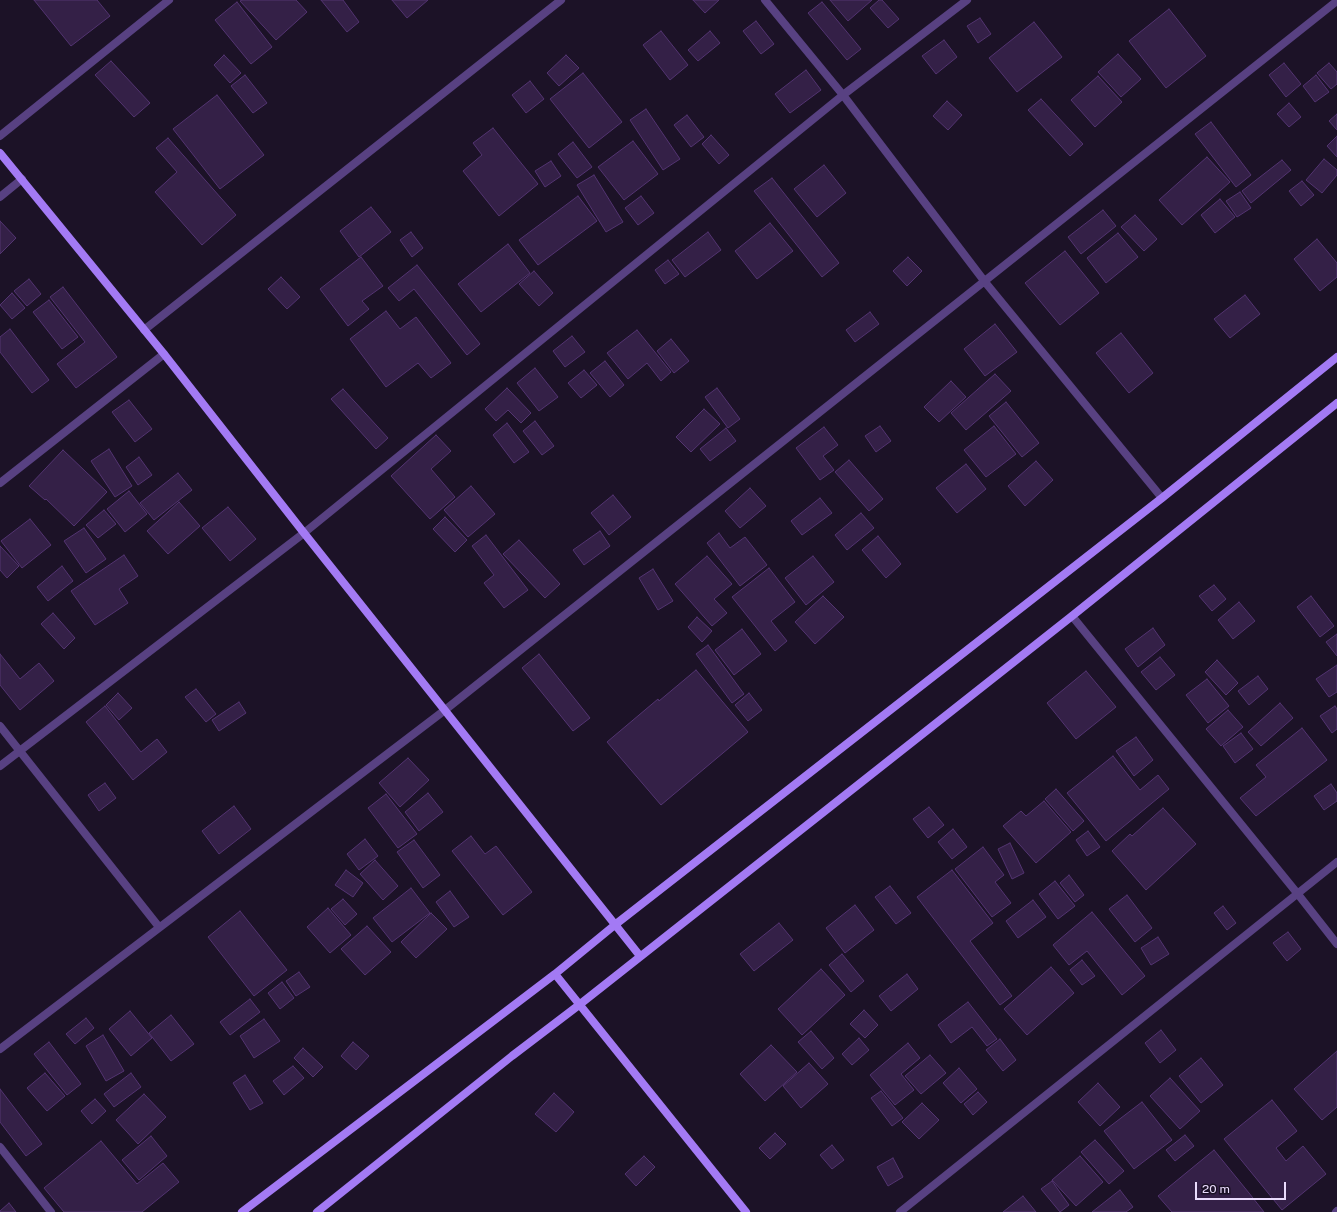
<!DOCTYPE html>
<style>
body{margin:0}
#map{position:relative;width:1337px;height:1212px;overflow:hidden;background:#1c1227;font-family:"Public Sans",sans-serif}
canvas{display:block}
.scale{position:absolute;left:1195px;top:1182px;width:91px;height:18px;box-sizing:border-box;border:2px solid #e9dbfc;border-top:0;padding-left:5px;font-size:12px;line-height:14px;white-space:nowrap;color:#e9dbfc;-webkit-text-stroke:3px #1c1227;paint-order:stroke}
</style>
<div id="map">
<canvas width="1337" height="1212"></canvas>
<div class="scale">20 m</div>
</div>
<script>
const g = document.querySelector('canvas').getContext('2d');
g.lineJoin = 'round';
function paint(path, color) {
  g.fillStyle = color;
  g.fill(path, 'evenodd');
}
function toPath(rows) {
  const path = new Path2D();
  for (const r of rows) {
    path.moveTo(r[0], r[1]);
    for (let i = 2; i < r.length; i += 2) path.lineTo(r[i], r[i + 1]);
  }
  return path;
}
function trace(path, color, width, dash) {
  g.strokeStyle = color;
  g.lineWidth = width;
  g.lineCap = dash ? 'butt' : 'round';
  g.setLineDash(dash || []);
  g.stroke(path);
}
const building = toPath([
 [34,0,97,0,110,16,71,46,34,0],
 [242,0,296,0,307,12,276,40,240,1,242,0],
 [321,0,343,0,359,22,347,32,321,0],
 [392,0,428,0,407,18,392,0],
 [693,0,719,0,705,13,693,0],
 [830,0,872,0,848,21,830,0],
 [879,0,882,0,899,19,888,28,870,8,879,0],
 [237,2,272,47,251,64,215,20,237,2],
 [822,2,861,49,847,60,808,13,822,2],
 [1169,9,1206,56,1166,88,1129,41,1169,9],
 [980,18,991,34,978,43,967,26,980,18],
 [756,21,774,44,761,54,743,31,756,21],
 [1034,22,1062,57,1017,92,989,58,1034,22],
 [661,31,688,65,670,80,643,45,661,31],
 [710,31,720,43,698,61,688,50,710,31],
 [944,40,957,57,936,74,922,56,944,40],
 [1118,54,1141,79,1121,97,1098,72,1118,54],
 [224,55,241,73,230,83,214,65,224,55],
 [566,55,579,68,559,86,547,73,566,55],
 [111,61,150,103,134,117,95,75,111,61],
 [1284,63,1301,84,1286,97,1269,75,1284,63],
 [1329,63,1337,72,1337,84,1331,89,1317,73,1329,63],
 [806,70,821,90,790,113,775,94,806,70],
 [583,73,622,122,589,148,550,99,583,73],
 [245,75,267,103,253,113,231,86,245,75],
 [1316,75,1329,92,1315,102,1303,86,1316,75],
 [1098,76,1122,102,1095,127,1071,100,1098,76],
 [530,81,544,99,526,113,512,95,530,81],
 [217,95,264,155,220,189,173,129,217,95],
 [1041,99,1083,144,1070,156,1028,110,1041,99],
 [947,101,962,115,948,130,933,116,947,101],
 [1289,103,1301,117,1289,127,1277,114,1289,103],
 [646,109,680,159,663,170,630,120,646,109],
 [1337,114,1337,130,1329,121,1337,114],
 [687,115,704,137,691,147,674,125,687,115],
 [1211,122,1251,175,1236,187,1195,134,1211,122],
 [493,128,538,184,499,216,463,171,482,155,473,143,493,128],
 [711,135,729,155,719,164,702,144,711,135],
 [1337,136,1337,157,1327,146,1337,136],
 [168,138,236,215,202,245,155,192,177,172,156,148,168,138],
 [633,141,658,174,624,200,598,167,633,141],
 [573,142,592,167,577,178,558,154,573,142],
 [1207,157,1230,182,1182,225,1159,200,1207,157],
 [1324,159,1337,170,1337,175,1322,193,1306,180,1324,159],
 [1282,160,1291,170,1251,203,1242,191,1282,160],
 [551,161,561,176,545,187,535,171,551,161],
 [824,165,846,193,817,217,794,189,824,165],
 [594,175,623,222,606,232,577,185,594,175],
 [772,178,839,263,822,277,754,191,772,178],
 [1302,181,1314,195,1301,206,1289,191,1302,181],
 [1240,192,1251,208,1237,217,1226,201,1240,192],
 [578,196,597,221,538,265,519,240,578,196],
 [641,196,654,213,638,225,625,208,641,196],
 [1220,199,1235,217,1215,233,1201,215,1220,199],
 [371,207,391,232,359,257,340,231,371,207],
 [1103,210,1116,226,1081,254,1068,237,1103,210],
 [1135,215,1157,239,1144,251,1121,227,1135,215],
 [0,221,16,238,0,254,0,221],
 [770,223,793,251,757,279,735,251,770,223],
 [411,232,423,248,412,257,400,240,411,232],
 [708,232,721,250,685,277,672,260,708,232],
 [1118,233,1138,257,1106,283,1087,258,1118,233],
 [1317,239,1337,263,1337,277,1320,291,1294,259,1317,239],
 [508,244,530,273,481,312,458,284,508,244],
 [1065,251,1099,293,1060,325,1025,283,1065,251],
 [361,257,383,286,362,301,369,309,348,326,320,289,361,257],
 [908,257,922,271,907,286,893,271,908,257],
 [668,260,679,274,665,284,655,270,668,260],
 [417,265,480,344,467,355,414,289,399,301,388,288,417,265],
 [534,271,553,293,539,306,519,284,534,271],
 [281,277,300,297,287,309,268,289,281,277],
 [29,279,41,294,27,306,14,291,29,279],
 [63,287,117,357,76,388,57,364,85,342,50,297,63,287],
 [12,293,25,308,12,319,0,305,12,293],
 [1245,295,1260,314,1230,338,1214,319,1245,295],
 [49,300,78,337,62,349,33,312,49,300],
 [386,311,400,329,416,317,451,363,431,378,418,363,386,387,350,339,386,311],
 [870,312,879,324,855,342,846,330,870,312],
 [995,324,1017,352,985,376,964,349,995,324],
 [10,329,49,380,32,393,0,352,0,337,10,329],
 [637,330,671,372,661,381,647,363,628,379,607,353,637,330],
 [1121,333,1153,373,1129,393,1096,353,1121,333],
 [572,336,585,352,565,367,553,351,572,336],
 [671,339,689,361,674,373,657,351,671,339],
 [605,361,624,385,610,397,590,373,605,361],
 [535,368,558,397,539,411,517,383,535,368],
 [584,370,597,385,581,398,568,383,584,370],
 [995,374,1011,391,966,430,951,413,995,374],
 [951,381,966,397,939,422,924,407,951,381],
 [507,388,531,413,521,423,508,410,496,421,485,409,507,388],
 [717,388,740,419,728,428,705,397,717,388],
 [343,389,388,438,376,449,331,399,343,389],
 [129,400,152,429,135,442,112,412,129,400],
 [1006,402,1039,443,1022,457,989,416,1006,402],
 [704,409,720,424,691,452,676,437,704,409],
 [535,421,554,446,542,455,523,431,535,421],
 [507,423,529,452,514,463,493,435,507,423],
 [880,426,891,441,876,452,865,436,880,426],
 [994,426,1016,454,986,477,964,450,994,426],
 [824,427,838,445,823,456,834,470,820,480,796,448,824,427],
 [726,428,736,441,710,461,700,449,726,428],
 [436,435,451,451,431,469,455,497,430,519,391,476,436,435],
 [109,449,132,486,115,497,91,461,109,449],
 [63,450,107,492,74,526,46,499,45,500,29,486,63,450],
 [139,457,152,475,138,485,126,467,139,457],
 [849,460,883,499,869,511,835,472,849,460],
 [1036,461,1053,480,1025,506,1008,486,1036,461],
 [966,464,986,489,957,513,936,488,966,464],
 [178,473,192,490,154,520,140,503,178,473],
 [471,486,495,514,468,537,444,510,471,486],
 [750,488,766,506,740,528,725,511,750,488],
 [129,491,147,514,125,532,107,509,129,491],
 [613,495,631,517,609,535,591,513,613,495],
 [820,498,832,513,802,535,791,521,820,498],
 [179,502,200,526,168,554,147,531,179,502],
 [228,507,256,539,230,561,202,528,228,507],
 [104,510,116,524,98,538,86,525,104,510],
 [861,513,874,528,847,550,835,535,861,513],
 [445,517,467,540,455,552,433,529,445,517],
 [30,519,51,545,22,568,1,541,30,519],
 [84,528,106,559,86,573,64,541,84,528],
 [600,531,610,546,584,565,573,550,600,531],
 [719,533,730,548,745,537,767,565,740,586,707,543,719,533],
 [486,535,528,590,504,608,484,583,494,575,472,546,486,535],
 [878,536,901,564,886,578,862,550,878,536],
 [519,540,560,584,545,598,503,554,519,540],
 [0,546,19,566,7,578,0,570,0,546],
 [124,555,138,576,119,589,128,603,95,625,71,591,124,555],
 [707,556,732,584,714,599,727,613,712,626,675,584,707,556],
 [813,556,834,582,806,605,785,578,813,556],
 [62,566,73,581,48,601,37,587,62,566],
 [769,568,795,602,771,621,787,641,775,651,732,597,769,568],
 [653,569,673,601,658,610,639,578,653,569],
 [1214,585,1226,599,1212,611,1199,596,1214,585],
 [823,596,844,617,815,644,795,622,823,596],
 [1311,596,1334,626,1320,637,1297,607,1311,596],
 [1239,602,1255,621,1233,639,1218,620,1239,602],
 [53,613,75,638,64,649,41,624,53,613],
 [697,617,712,631,702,642,688,627,697,617],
 [1153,628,1165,645,1138,667,1125,649,1153,628],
 [742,629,761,654,734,675,715,650,742,629],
 [1337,634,1337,656,1326,642,1337,634],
 [708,645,744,694,732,703,696,654,708,645],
 [0,654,20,679,39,663,54,681,20,710,0,685,0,654],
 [539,654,590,718,573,731,522,668,539,654],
 [1160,657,1175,675,1156,690,1141,672,1160,657],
 [1217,660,1238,683,1226,695,1205,672,1217,660],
 [1337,665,1337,692,1329,697,1316,679,1337,665],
 [696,670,748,732,661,805,607,742,658,699,659,701,696,670],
 [1086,671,1116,707,1076,739,1047,703,1086,671],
 [1258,676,1268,689,1249,705,1238,691,1258,676],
 [1207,679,1229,706,1208,723,1186,695,1207,679],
 [196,689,216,714,206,722,185,697,196,689],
 [118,693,132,708,119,720,106,705,118,693],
 [749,693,762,710,748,721,735,705,749,693],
 [239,702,246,713,219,731,212,720,239,702],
 [1280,703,1293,718,1261,746,1248,732,1280,703],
 [105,706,141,752,157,739,167,752,133,780,86,722,105,706],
 [1335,706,1337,709,1337,729,1332,733,1320,716,1335,706],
 [1228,710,1243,727,1221,746,1206,729,1228,710],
 [1302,728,1327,760,1256,816,1240,798,1266,777,1256,765,1302,728],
 [1241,733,1253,749,1235,763,1223,746,1241,733],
 [1136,737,1153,760,1134,776,1116,751,1136,737],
 [1113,756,1140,790,1158,775,1169,789,1106,841,1067,793,1113,756],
 [408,758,429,780,400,807,379,783,408,758],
 [105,783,116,798,99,811,88,795,105,783],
 [1331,784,1337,793,1337,801,1324,810,1314,796,1331,784],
 [1056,789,1084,821,1073,831,1045,799,1056,789],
 [428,793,443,812,419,831,405,812,428,793],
 [386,794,417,834,398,848,368,808,386,794],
 [1044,801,1071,832,1036,863,1003,826,1021,811,1026,816,1044,801],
 [234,806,251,829,219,854,202,831,234,806],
 [929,807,944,825,928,838,913,819,929,807],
 [1163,808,1196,844,1146,890,1112,851,1130,834,1132,836,1163,808],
 [953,829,967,847,952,859,938,842,953,829],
 [1088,831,1100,847,1087,856,1076,840,1088,831],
 [471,836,485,854,496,846,532,892,503,915,452,851,471,836],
 [365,839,378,856,359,870,347,854,365,839],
 [414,840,440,875,423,888,397,852,414,840],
 [1010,843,1024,873,1012,879,998,849,1010,843],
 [983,847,1004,875,995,882,1011,903,992,917,955,869,983,847],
 [375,860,398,886,383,900,360,874,375,860],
 [346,870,363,883,353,897,335,885,346,870],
 [952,870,993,923,970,941,1012,996,1000,1005,917,897,952,870],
 [1069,875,1084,895,1075,902,1060,883,1069,875],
 [1055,881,1075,906,1058,919,1039,894,1055,881],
 [890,886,911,913,896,924,875,897,890,886],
 [411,888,430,913,392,942,373,918,411,888],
 [450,891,469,917,454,927,436,902,450,891],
 [1127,895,1152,928,1135,942,1109,909,1127,895],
 [343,899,357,914,345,925,331,909,343,899],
 [1033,900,1046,917,1018,938,1006,921,1033,900],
 [855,905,874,930,845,953,826,928,855,905],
 [1223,906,1236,923,1227,930,1214,913,1223,906],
 [328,908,351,935,330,953,307,927,328,908],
 [240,911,287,970,254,996,208,937,240,911],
 [1092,912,1145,976,1122,995,1087,951,1069,965,1053,945,1092,912],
 [431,913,447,929,416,958,401,942,431,913],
 [779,923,793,940,754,971,740,954,779,923],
 [367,926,391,952,365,975,341,949,367,926],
 [1288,932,1301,949,1287,961,1273,943,1288,932],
 [1158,937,1169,954,1151,965,1141,948,1158,937],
 [842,954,864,981,851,992,829,965,842,954],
 [1082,960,1095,976,1082,985,1070,970,1082,960],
 [1051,967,1074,993,1027,1035,1004,1009,1051,967],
 [821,969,845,995,802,1035,778,1009,821,969],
 [299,972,310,987,296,996,286,981,299,972],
 [907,974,918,989,891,1011,879,996,907,974],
 [282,982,294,998,280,1009,268,993,282,982],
 [250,999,260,1012,230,1035,220,1022,250,999],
 [968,1002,997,1039,987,1046,972,1027,951,1043,938,1025,968,1002],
 [864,1010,878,1025,865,1038,850,1024,864,1010],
 [130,1011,152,1038,131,1056,109,1029,130,1011],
 [171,1015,194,1044,171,1061,149,1033,171,1015],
 [86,1018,94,1028,75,1044,66,1034,86,1018],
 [264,1019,280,1041,254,1058,240,1036,264,1019],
 [1161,1030,1176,1050,1160,1063,1145,1043,1161,1030],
 [811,1031,834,1058,822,1069,798,1042,811,1031],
 [103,1035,124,1071,106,1081,86,1046,103,1035],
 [859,1038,869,1050,852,1065,842,1054,859,1038],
 [1000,1039,1016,1060,1003,1071,986,1050,1000,1039],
 [49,1042,81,1084,67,1095,34,1054,49,1042],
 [353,1042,369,1056,356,1070,341,1056,353,1042],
 [908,1043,920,1058,901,1074,914,1090,895,1105,870,1075,908,1043],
 [771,1045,797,1072,765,1101,740,1074,771,1045],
 [303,1048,323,1067,313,1077,294,1058,303,1048],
 [1337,1051,1337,1107,1322,1120,1294,1089,1337,1051],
 [930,1055,946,1073,921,1094,905,1076,930,1055],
 [1201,1058,1223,1085,1201,1103,1179,1076,1201,1058],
 [809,1063,828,1084,801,1108,783,1086,809,1063],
 [293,1066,304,1078,284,1095,273,1081,293,1066],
 [959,1068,977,1089,961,1103,943,1083,959,1068],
 [45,1073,65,1096,47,1111,27,1088,45,1073],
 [131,1073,141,1087,114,1107,104,1094,131,1073],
 [245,1075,263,1103,250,1110,233,1083,245,1075],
 [1170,1078,1200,1111,1180,1129,1150,1096,1170,1078],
 [1098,1083,1120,1107,1100,1126,1078,1102,1098,1083],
 [0,1089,42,1144,26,1156,0,1122,0,1089],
 [881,1091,903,1118,892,1126,871,1098,881,1091],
 [978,1092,987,1102,973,1115,964,1104,978,1092],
 [554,1093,574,1112,556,1132,535,1114,554,1093],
 [144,1094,166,1117,138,1144,116,1120,144,1094],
 [95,1099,106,1111,92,1124,81,1111,95,1099],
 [1272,1100,1297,1131,1276,1148,1286,1161,1303,1146,1326,1174,1282,1210,1224,1139,1272,1100],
 [1142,1102,1172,1140,1134,1169,1104,1131,1142,1102],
 [922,1103,939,1120,919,1139,902,1122,922,1103],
 [775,1133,786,1144,770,1159,759,1148,775,1133],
 [1185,1135,1194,1146,1175,1161,1166,1150,1185,1135],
 [151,1136,167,1156,139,1180,122,1160,151,1136],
 [1095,1140,1124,1171,1109,1184,1081,1152,1095,1140],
 [101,1141,137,1184,163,1163,179,1182,142,1212,64,1212,44,1188,101,1141],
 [832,1145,844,1160,832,1169,820,1155,832,1145],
 [1214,1150,1249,1193,1264,1212,1172,1212,1158,1196,1214,1150],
 [644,1156,655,1167,636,1186,625,1174,644,1156],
 [1080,1156,1103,1182,1076,1206,1052,1180,1080,1156],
 [893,1158,903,1177,888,1186,877,1167,893,1158],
 [1052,1181,1069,1205,1060,1212,1041,1189,1052,1181],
 [1120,1190,1133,1207,1126,1212,1092,1212,1120,1190],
 [1023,1196,1036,1212,1003,1212,1023,1196],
 [9,1203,16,1212,0,1212,0,1211,9,1203]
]);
paint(building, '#342047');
trace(building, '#533471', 1);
trace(toPath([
 [765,0,843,95,985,282,1162,498],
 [0,136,169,0],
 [0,197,22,179],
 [144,330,561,0],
 [0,483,164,354],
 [1072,616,1297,893,1337,944],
 [0,726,159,927],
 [0,766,304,533,843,95,967,0],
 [0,1049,445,710,1337,1],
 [0,1147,51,1212],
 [900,1212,1337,862],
 [1336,1212,1337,1211]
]), '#584182', 8);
trace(toPath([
 [0,153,164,354,304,533,640,956],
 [555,974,746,1212],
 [242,1212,555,974,616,924,1162,498,1337,357],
 [317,1212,512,1056,579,1005,1072,616,1337,403]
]), '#a37af4', 8);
</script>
